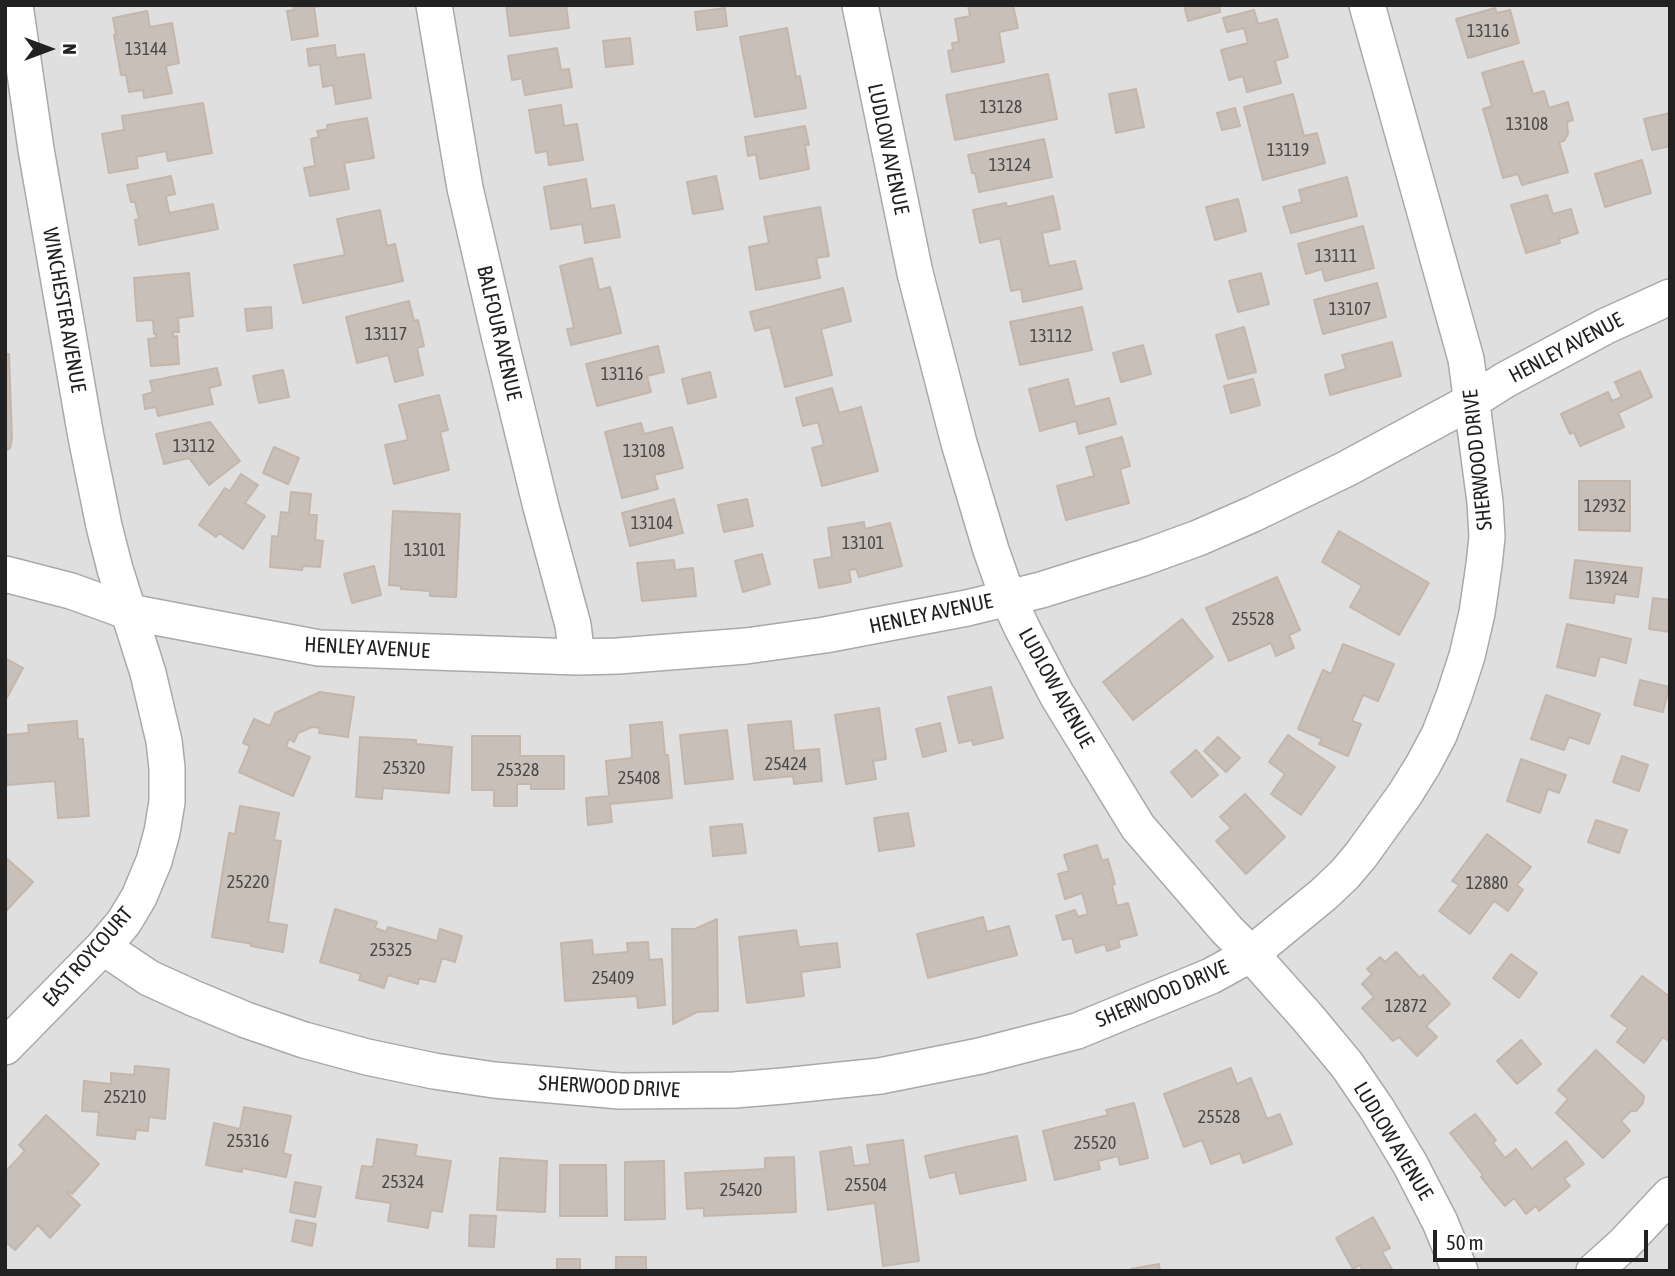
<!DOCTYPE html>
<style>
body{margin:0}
#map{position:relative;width:1675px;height:1276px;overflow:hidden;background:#f2efe9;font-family:"Asap Condensed",sans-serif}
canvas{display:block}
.frame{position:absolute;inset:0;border:7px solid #222;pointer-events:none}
.north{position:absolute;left:14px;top:14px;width:70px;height:70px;-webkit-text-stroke:5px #fff;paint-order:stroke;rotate:90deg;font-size:19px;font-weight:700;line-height:28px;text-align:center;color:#222}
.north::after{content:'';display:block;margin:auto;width:24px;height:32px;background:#222;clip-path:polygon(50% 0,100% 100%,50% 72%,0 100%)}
.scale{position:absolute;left:1433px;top:1230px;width:215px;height:32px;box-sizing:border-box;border:4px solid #222;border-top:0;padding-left:9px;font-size:21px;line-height:24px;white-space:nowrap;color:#222;-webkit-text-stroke:5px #fff;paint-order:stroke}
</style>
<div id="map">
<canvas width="1675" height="1276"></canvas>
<div class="frame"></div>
<div class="north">N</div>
<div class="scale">50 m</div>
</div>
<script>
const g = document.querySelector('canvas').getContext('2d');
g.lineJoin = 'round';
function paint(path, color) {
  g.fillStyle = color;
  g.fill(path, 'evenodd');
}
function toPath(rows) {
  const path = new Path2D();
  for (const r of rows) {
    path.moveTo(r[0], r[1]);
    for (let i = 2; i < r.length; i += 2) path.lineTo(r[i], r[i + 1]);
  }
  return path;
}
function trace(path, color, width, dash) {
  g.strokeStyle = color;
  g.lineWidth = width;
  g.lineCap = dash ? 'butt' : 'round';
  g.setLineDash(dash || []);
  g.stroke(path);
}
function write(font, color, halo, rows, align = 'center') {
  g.font = font + ' "Asap Condensed",sans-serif';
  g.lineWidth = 5;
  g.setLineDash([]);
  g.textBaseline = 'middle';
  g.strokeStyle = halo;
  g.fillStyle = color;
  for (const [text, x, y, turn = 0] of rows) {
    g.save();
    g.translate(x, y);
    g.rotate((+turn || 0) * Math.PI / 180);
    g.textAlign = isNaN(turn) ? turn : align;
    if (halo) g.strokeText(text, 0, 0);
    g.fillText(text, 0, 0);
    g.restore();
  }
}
paint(toPath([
 [5,5,1670,5,1670,1271,5,1271]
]), '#e0dfdf');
const building = toPath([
 [293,5,327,5,314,7,318,36,292,40,287,11,294,10,293,5],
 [506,5,566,5,569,28,510,36,506,5],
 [968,5,1013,5,1018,28,999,32,1004,62,952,72,948,51,953,50,952,43,959,42,955,19,970,16,968,5],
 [1184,5,1219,5,1220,12,1188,21,1184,5],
 [725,8,727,26,697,30,695,12,725,8],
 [1495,8,1497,13,1510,10,1519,43,1468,58,1456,19,1495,8],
 [1254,10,1258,24,1277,19,1288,57,1275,61,1281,83,1247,92,1243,76,1229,80,1221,50,1248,43,1244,28,1227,32,1223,18,1254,10],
 [147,11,150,27,172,23,179,63,166,66,172,93,144,98,143,90,129,92,126,75,121,75,114,35,116,35,113,18,147,11],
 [787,28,796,77,800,76,806,108,755,117,740,37,787,28],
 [630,38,633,64,606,67,603,41,630,38],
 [335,45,336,58,364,54,371,98,336,104,333,85,323,87,320,64,309,66,307,49,335,45],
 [557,48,561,70,569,69,572,87,525,95,522,78,512,80,508,56,557,48],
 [1523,61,1533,94,1544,91,1549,108,1568,102,1573,120,1567,122,1568,134,1564,141,1559,142,1568,172,1522,185,1518,174,1503,178,1483,109,1492,106,1482,73,1523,61],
 [1048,74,1057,119,955,140,946,95,1048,74],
 [1136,89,1144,127,1116,133,1109,94,1136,89],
 [1293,94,1304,136,1317,133,1325,163,1263,180,1244,107,1293,94],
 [203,103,212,153,168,161,166,151,136,157,138,168,109,173,102,134,124,130,122,116,203,103],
 [561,105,564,126,577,124,583,160,549,165,547,151,536,153,529,110,561,105],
 [1235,108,1240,126,1222,130,1217,113,1235,108],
 [1670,113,1670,146,1652,150,1644,119,1670,113],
 [367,118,374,158,344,163,349,189,310,196,304,168,315,166,311,139,319,137,317,131,328,129,327,125,367,118],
 [805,126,809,145,805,145,809,169,760,179,756,154,748,156,745,137,805,126],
 [1044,139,1052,177,979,192,975,173,972,173,968,155,1044,139],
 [1642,160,1651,193,1605,207,1595,174,1642,160],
 [171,176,175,194,166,196,169,213,213,204,218,229,139,245,135,220,139,219,135,202,131,202,127,185,171,176],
 [716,176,723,209,693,214,687,182,716,176],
 [1347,177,1357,216,1291,233,1283,207,1302,202,1299,190,1347,177],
 [586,179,591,209,614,205,620,237,585,243,582,224,551,229,544,187,586,179],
 [1547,195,1553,214,1571,209,1578,233,1559,239,1560,243,1526,253,1511,205,1547,195],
 [1053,196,1060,229,1042,233,1049,266,1075,261,1082,289,1023,302,1021,289,1011,291,1000,238,980,243,973,210,1006,203,1007,207,1053,196],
 [1238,199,1246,231,1215,240,1206,207,1238,199],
 [820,207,829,256,816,258,820,278,756,290,749,247,769,243,764,217,820,207],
 [380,210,387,246,395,244,403,281,303,303,294,265,345,255,337,219,380,210],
 [1363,226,1374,268,1325,281,1322,269,1306,274,1298,244,1363,226],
 [592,258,599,290,610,287,621,333,571,345,567,329,574,328,560,266,592,258],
 [189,273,193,316,178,318,179,332,173,332,173,337,177,336,179,364,151,366,148,339,156,338,156,334,154,334,153,320,137,321,134,278,189,273],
 [1261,273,1269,304,1238,312,1229,281,1261,273],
 [1377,283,1386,317,1323,334,1314,300,1377,283],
 [843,288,851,321,821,329,832,375,785,387,770,327,755,331,750,312,843,288],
 [409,301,414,321,418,320,424,346,417,348,423,375,395,382,388,355,357,363,346,317,409,301],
 [271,307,272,328,247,331,245,309,271,307],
 [1082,307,1092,350,1020,365,1010,322,1082,307],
 [1244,327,1256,372,1228,379,1216,335,1244,327],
 [1392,342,1401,376,1330,395,1325,375,1346,369,1342,355,1392,342],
 [1143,345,1151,374,1121,382,1113,353,1143,345],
 [658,346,664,372,647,376,651,392,597,406,586,364,658,346],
 [5,354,9,354,12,439,10,448,5,451,5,354],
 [217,368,221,385,209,388,213,404,158,416,156,407,145,409,143,395,153,392,150,381,217,368],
 [283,370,289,397,259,403,253,376,283,370],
 [1640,371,1652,397,1618,413,1624,427,1580,446,1574,432,1570,434,1561,414,1608,392,1612,401,1622,397,1615,382,1640,371],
 [710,372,716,397,688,404,682,379,710,372],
 [1068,379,1075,407,1109,398,1116,424,1079,434,1076,421,1040,431,1029,389,1068,379],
 [1253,379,1260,405,1231,413,1224,386,1253,379],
 [832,388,839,413,861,407,878,471,822,486,812,448,824,445,818,422,803,426,796,398,832,388],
 [439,395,448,430,440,432,449,470,394,484,385,445,408,440,399,405,439,395],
 [210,422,240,461,209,485,189,458,164,464,156,434,210,422],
 [641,423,644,434,672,427,683,468,654,475,658,489,622,498,605,432,641,423],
 [1122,437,1130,466,1120,469,1129,503,1066,520,1057,486,1094,476,1086,447,1122,437],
 [274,447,299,458,288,484,263,473,274,447],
 [241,474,258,485,245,503,265,516,243,549,219,533,216,537,199,525,225,488,230,491,241,474],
 [1579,481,1630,481,1630,531,1579,530,1579,481],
 [291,492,311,494,309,515,317,515,315,540,323,541,320,567,303,566,302,570,270,567,272,536,278,537,281,512,289,513,291,492],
 [674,499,683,533,630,546,622,513,674,499],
 [747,499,753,526,724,532,718,505,747,499],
 [393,511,460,514,456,597,430,596,430,591,401,589,401,586,389,585,393,511],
 [864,522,865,529,890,523,902,566,859,577,856,569,849,570,851,582,819,588,814,560,832,557,828,528,864,522],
 [1339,531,1429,583,1399,635,1350,607,1362,586,1322,562,1339,531],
 [762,554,770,584,743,592,735,561,762,554],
 [674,560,675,570,693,568,696,596,642,601,637,563,674,560],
 [1575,560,1642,568,1638,597,1615,594,1614,603,1570,598,1575,560],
 [374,566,381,595,352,603,344,574,374,566],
 [1277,577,1300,630,1289,635,1294,648,1276,656,1271,643,1229,661,1206,608,1277,577],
 [1653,598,1670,600,1670,632,1649,629,1653,598],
 [1182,619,1213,657,1133,720,1103,682,1182,619],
 [1567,624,1631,639,1626,663,1600,656,1595,676,1557,667,1567,624],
 [1343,644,1394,664,1378,701,1363,695,1352,721,1361,724,1348,756,1319,744,1322,739,1298,729,1323,670,1331,674,1343,644],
 [5,658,23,668,5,701,5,658],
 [1640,680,1669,687,1663,712,1634,705,1640,680],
 [991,687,1003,738,973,745,972,740,959,743,948,697,991,687],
 [320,692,354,697,348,737,319,733,320,728,312,727,298,733,294,742,289,739,286,747,310,757,293,796,239,772,250,746,243,743,254,719,270,726,275,713,320,692],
 [1546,695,1600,714,1589,744,1569,737,1564,750,1531,739,1546,695],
 [879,708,886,759,873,761,876,779,846,784,835,715,879,708],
 [77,721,78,739,83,739,89,816,58,818,55,781,7,785,5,735,29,733,28,725,77,721],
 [791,721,794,751,819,749,822,781,794,784,793,776,754,780,748,725,791,721],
 [662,722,665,755,668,755,672,798,610,804,612,822,588,825,586,798,609,796,606,761,632,758,630,725,662,722],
 [940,723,946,751,923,757,916,729,940,723],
 [727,730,733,779,685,784,680,735,727,730],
 [1288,735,1335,767,1301,815,1271,794,1285,774,1269,762,1288,735],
 [472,736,520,736,520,756,564,756,564,789,531,789,531,784,517,784,517,806,494,806,494,790,472,790,472,736],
 [360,737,416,740,416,744,452,747,449,793,383,788,382,799,356,797,360,737],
 [1218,737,1240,758,1226,772,1204,751,1218,737],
 [1196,750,1218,775,1192,797,1171,772,1196,750],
 [1622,756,1648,765,1639,791,1613,782,1622,756],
 [1521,759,1566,775,1559,793,1548,789,1540,813,1507,801,1521,759],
 [1245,794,1285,837,1246,874,1216,841,1231,828,1220,817,1245,794],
 [240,806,279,813,274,840,281,841,268,922,287,925,283,952,251,946,252,944,212,937,229,833,235,834,240,806],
 [908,813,914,846,879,851,874,818,908,813],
 [1596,820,1627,830,1619,853,1588,842,1596,820],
 [742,824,746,853,713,856,710,827,742,824],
 [1487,834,1531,867,1517,885,1523,890,1508,911,1494,901,1470,934,1439,911,1459,885,1452,881,1487,834],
 [1097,845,1102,861,1108,859,1115,884,1112,885,1117,906,1128,903,1137,935,1118,940,1120,947,1107,951,1105,944,1076,953,1072,938,1063,940,1056,916,1075,910,1078,917,1088,914,1082,893,1065,899,1058,874,1069,871,1064,855,1097,845],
 [5,857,33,882,6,911,5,910,5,857],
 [335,909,377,922,375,928,386,932,388,927,437,941,440,929,462,936,455,962,442,958,435,982,419,978,418,984,388,975,384,988,359,980,361,974,320,962,335,909],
 [983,917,987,932,1009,926,1017,955,928,978,917,934,983,917],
 [717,919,718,1011,697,1012,673,1024,672,929,695,929,717,919],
 [796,930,799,947,837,943,840,967,801,972,804,996,747,1003,739,937,796,930],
 [592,940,593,955,628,952,627,943,648,942,649,960,662,959,665,1005,638,1008,637,996,565,1001,561,943,592,940],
 [1396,952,1420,978,1423,975,1450,1004,1426,1026,1437,1037,1417,1056,1399,1037,1393,1041,1362,1008,1374,997,1362,984,1372,974,1367,969,1380,957,1385,962,1396,952],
 [1511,954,1537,973,1519,998,1493,978,1511,954],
 [1642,976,1670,997,1670,1042,1663,1037,1644,1063,1617,1042,1628,1028,1611,1016,1642,976],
 [1521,1040,1541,1064,1517,1084,1497,1061,1521,1040],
 [1596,1050,1644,1096,1643,1103,1636,1111,1631,1111,1621,1121,1630,1131,1603,1158,1556,1113,1568,1099,1558,1090,1596,1050],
 [135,1066,169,1069,165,1119,149,1117,148,1131,136,1130,135,1139,97,1135,99,1112,82,1111,84,1081,111,1084,111,1073,134,1075,135,1066],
 [1231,1068,1237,1084,1251,1078,1267,1119,1280,1114,1292,1144,1243,1163,1240,1153,1211,1164,1202,1140,1184,1147,1164,1094,1231,1068],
 [1134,1103,1148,1158,1120,1165,1118,1156,1098,1161,1100,1169,1055,1180,1043,1131,1108,1115,1106,1110,1134,1103],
 [244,1107,291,1116,283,1153,291,1155,286,1177,242,1168,242,1172,206,1165,214,1123,240,1129,244,1107],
 [1475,1114,1496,1140,1493,1143,1505,1158,1516,1149,1532,1169,1566,1141,1584,1164,1564,1179,1570,1186,1539,1211,1536,1206,1526,1214,1514,1198,1505,1206,1481,1177,1483,1175,1450,1133,1475,1114],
 [46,1115,99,1164,72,1194,69,1191,67,1193,80,1205,50,1238,38,1225,15,1250,5,1241,5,1172,25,1151,19,1145,46,1115],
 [1017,1136,1026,1180,960,1194,955,1172,930,1178,925,1156,1017,1136],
 [377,1139,417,1145,415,1156,451,1161,442,1212,431,1210,428,1228,388,1221,391,1203,356,1198,362,1166,373,1167,377,1139],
 [903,1140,919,1261,883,1266,875,1203,828,1210,820,1152,851,1147,854,1166,870,1164,867,1145,903,1140],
 [794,1157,796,1212,704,1216,704,1208,687,1209,685,1173,765,1169,765,1158,794,1157],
 [500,1158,547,1161,545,1212,497,1210,500,1158],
 [664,1161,665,1219,625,1220,625,1162,664,1161],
 [560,1165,606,1165,607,1216,560,1216,560,1165],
 [295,1182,321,1187,315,1217,290,1212,295,1182],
 [470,1215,496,1216,494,1247,469,1246,470,1215],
 [1373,1217,1390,1248,1382,1252,1393,1271,1363,1271,1360,1265,1353,1269,1336,1238,1373,1217],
 [296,1220,316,1224,312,1246,292,1241,296,1220],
 [616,1257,646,1257,646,1271,616,1271,616,1257],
 [557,1259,580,1259,580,1271,557,1271,557,1259],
 [1159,1264,1160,1271,1132,1271,1131,1269,1159,1264]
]);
paint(building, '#c7bfb8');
trace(building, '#c4b6ab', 2);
const minor = toPath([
 [434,5,465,188,500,339,541,507,573,625,577,657],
 [860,5,915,273,959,443,991,550,1008,598,1022,628,1057,695,1138,827,1227,930,1251,954,1308,1018,1347,1065,1377,1109,1410,1164,1440,1222,1460,1271],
 [5,574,71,591,129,612,319,648,577,657,618,656,746,646,825,635,967,608,1041,590,1143,558,1198,538,1253,514,1346,469,1472,401,1505,380,1606,326,1670,297],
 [103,947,149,978,193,998,246,1020,304,1040,367,1057,434,1071,494,1080,620,1091,734,1090,783,1086,880,1076,980,1056,1077,1031,1211,976,1251,954,1324,894,1345,874,1361,855,1405,794,1423,765,1439,735,1454,696,1467,656,1477,613,1484,565,1487,537,1485,502,1466,359,1367,5],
 [5,1047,103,947,124,922,139,897,154,861,162,832,167,802,167,768,164,741,148,673,115,569,104,526,86,437,36,149,15,5],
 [1594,1271,1624,1244,1670,1195]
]);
trace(minor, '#a9a9a9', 38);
trace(minor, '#fff', 35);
write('18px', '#4b4948', null, [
 ["13116",1488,31],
 ["13144",146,49],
 ["13128",1001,107],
 ["13108",1527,124],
 ["13119",1288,150],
 ["13124",1010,165],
 ["13111",1336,256],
 ["13107",1350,309],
 ["13117",386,334],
 ["13112",1051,336],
 ["13116",622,374],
 ["13112",194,446],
 ["13108",644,451],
 ["12932",1605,506],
 ["13104",652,523],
 ["13101",863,543],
 ["13101",425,550],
 ["13924",1607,578],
 ["25528",1253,619],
 ["25424",786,764],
 ["25320",404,768],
 ["25328",518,770],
 ["25408",639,778],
 ["25220",248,882],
 ["12880",1487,883],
 ["25325",391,950],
 ["25409",613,978],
 ["12872",1406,1006],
 ["25210",125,1097],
 ["25528",1219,1117],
 ["25316",248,1141],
 ["25520",1095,1143],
 ["25324",403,1182],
 ["25504",866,1185],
 ["25420",741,1190]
]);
write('21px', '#222', '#fff', [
 ["LUDLOW AVENUE",888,149,78],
 ["WINCHESTER AVENUE",64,310,80],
 ["BALFOUR AVENUE",499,333,77],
 ["HENLEY AVENUE",1566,348,-28],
 ["SHERWOOD DRIVE",1478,460,-96],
 ["HENLEY AVENUE",931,614,-12],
 ["HENLEY AVENUE",367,648,3],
 ["LUDLOW AVENUE",1056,688,61],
 ["EAST ROYCOURT",88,957,-49],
 ["SHERWOOD DRIVE",1162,994,-23],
 ["SHERWOOD DRIVE",609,1087,3],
 ["LUDLOW AVENUE",1393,1141,59]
]);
</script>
